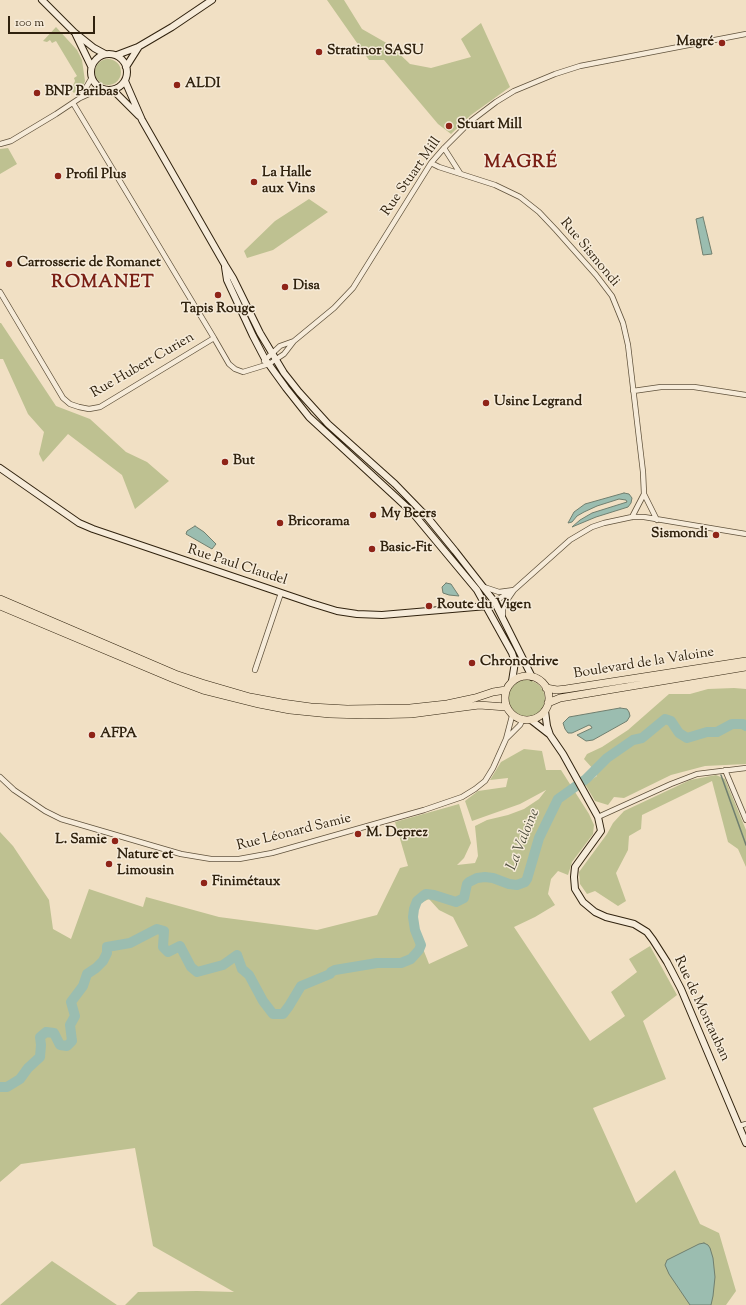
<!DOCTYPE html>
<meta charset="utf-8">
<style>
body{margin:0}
#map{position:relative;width:746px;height:1305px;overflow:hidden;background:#f1e0c4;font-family:"Sorts Mill Goudy",serif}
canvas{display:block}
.scale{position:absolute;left:8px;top:16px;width:87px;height:18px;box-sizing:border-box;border:2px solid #30220e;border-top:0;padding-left:5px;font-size:12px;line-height:14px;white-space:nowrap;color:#30220e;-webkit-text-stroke:3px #f6ebd9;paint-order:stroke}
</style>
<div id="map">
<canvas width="746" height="1305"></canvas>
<div class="scale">100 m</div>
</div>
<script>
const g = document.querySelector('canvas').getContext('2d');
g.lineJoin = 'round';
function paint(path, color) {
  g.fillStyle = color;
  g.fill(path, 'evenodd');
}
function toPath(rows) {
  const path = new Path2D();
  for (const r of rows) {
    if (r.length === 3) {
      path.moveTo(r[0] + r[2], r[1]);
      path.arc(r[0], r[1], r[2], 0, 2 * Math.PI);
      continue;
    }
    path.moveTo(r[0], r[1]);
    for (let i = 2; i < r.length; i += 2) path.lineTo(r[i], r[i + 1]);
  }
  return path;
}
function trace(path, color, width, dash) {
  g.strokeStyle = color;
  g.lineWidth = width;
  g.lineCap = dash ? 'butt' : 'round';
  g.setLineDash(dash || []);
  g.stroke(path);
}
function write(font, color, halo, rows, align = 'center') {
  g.font = font + ' "Sorts Mill Goudy",serif';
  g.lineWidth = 3;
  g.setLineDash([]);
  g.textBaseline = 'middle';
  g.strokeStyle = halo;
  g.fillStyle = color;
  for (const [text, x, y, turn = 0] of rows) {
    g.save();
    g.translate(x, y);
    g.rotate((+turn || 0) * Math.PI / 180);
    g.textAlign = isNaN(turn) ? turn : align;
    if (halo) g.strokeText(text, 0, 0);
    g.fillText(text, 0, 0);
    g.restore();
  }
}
paint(toPath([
 [327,0,344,0,362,29,390,45,410,64,431,68,471,57,461,39,481,23,510,87,471,115,451,134,438,124,384,60,369,60],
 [56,27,77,50,82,60,85,81,83,87,79,88,74,93,71,90,75,81,74,78,77,76,56,41,52,43,50,40,47,42,43,41],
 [108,72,13],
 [8,148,17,164,0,174,0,149],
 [309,199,328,212,273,250,247,258,244,251,275,221],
 [0,323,1,323,56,406,90,419,126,452,147,462,169,481,135,509,122,475,68,434,43,462,39,454,44,432,28,414,3,359,0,359],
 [526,699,19],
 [734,688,746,689,746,764,705,766,671,775,624,798,614,797,608,805,595,801,585,784,597,776,594,770,584,759,587,754,602,747,628,730,669,694,690,694,708,689],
 [524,749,542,751,546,770,561,770,589,814,594,825,593,834,572,862,568,875,558,871,551,879,548,894,555,905,535,917,514,927,590,1041,625,1016,611,992,637,972,629,959,650,946,677,995,643,1021,666,1079,593,1108,636,1203,675,1170,700,1224,719,1233,736,1291,726,1305,125,1305,138,1292,197,1291,234,1292,153,1246,135,1148,21,1164,0,1182,0,832,13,846,49,900,53,929,71,939,89,889,143,907,146,897,219,917,317,930,377,915,400,868,408,866,395,822,459,804,471,843,464,858,457,865,475,863,478,856,475,826,487,820,508,815,524,809,539,799,546,790,520,804,472,821,465,801,478,791,506,787,508,778,490,780,501,762],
 [429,899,439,910,453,917,468,946,429,964,409,913,421,903],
 [716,775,725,779,746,830,746,867,738,849,728,842,712,781,642,815,641,829,629,836,628,850,616,873,626,901,618,906,595,891,587,894,580,884,579,872,607,834,613,823,624,811,690,780],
 [52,1261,117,1305,0,1305]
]), '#bec191');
const water = toPath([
 [703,217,712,254,703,255,696,219,703,217],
 [624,493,629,494,632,498,631,503,628,507,596,517,572,527,580,520,592,513,627,502,626,500,619,499,597,506,584,512,577,516,572,522,568,523,574,512,585,504,624,493],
 [195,526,204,532,216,544,212,549,186,534,187,531,195,526],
 [446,583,451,584,459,596,449,595,443,593,442,587,446,583],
 [620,708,627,709,629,712,630,716,627,721,593,740,586,741,577,735,592,728,591,726,589,725,572,733,568,733,565,729,563,723,569,717,620,708],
 [704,1243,708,1245,710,1248,713,1258,715,1277,713,1296,711,1305,690,1305,669,1274,665,1265,667,1260,699,1244,704,1243]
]);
paint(water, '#9bbdb0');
trace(water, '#707f6f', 1);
trace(toPath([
 [721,775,746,845]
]), '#707f6f', 1.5);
trace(toPath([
 [0,1087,7,1087,20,1079,28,1068,40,1057,41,1045,40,1037,46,1032,54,1033,60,1045,67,1046,72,1041,70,1025,75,1016,71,1002,83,986,87,974,96,968,103,961,107,953,107,947,130,943,157,929,164,931,163,947,168,952,180,946,191,967,197,972,223,965,237,955,242,969,249,975,263,1001,273,1014,283,1014,289,1006,301,986,330,974,331,972,335,970,377,963,401,963,411,959,419,950,421,945,415,930,413,917,414,909,417,901,423,896,426,894,434,895,456,902,464,898,467,884,469,882,477,878,485,877,493,878,509,884,517,885,525,882,527,879,539,838,558,799,586,779,607,758,633,740,642,738,665,719,671,721,679,733,687,738,707,732,717,732,732,724,743,724,746,726]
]), '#9bbdb0', 10);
const street = toPath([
 [80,98,91,79],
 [0,144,11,141,56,114,80,98,100,89],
 [444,148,460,173],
 [431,163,439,167,495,185,520,197,539,212,556,230,596,275,612,296,623,323,628,345,643,472,644,494,632,517],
 [0,292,63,398,70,404,79,407,89,409,100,407,214,338,73,103],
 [214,338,229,364,235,369,243,372,269,364,284,354,294,341,334,308,353,288,411,195,431,163,444,148,471,121,496,102,514,91,555,74,580,66,746,34],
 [264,361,280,346,294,341],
 [633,391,661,387,694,387,746,395],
 [644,494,657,520],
 [484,587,499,592,514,590],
 [487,606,510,592],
 [503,615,503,606,514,590,570,540,592,527,604,523,632,517,644,517,746,534],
 [255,670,281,593],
 [507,738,520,725,522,721],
 [725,770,746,820],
 [0,777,14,790,45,811,61,819,181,854,211,859,239,859,272,853,424,810,462,797,475,789,485,781,493,768,506,739,512,716],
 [598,817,671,784,697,774,746,768],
 [739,1126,746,1124]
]);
const secondary = toPath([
 [42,0,74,32,94,48,105,54],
 [76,35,91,66],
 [109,72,18],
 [117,55,138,47,172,27,212,0],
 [126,67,138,48],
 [125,81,142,120,225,265,233,278,260,333,284,373,299,392,328,424,395,484,428,518,455,551,494,601,532,677],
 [113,90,139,116],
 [225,267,227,280,253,336,265,359,286,388,309,417,412,512,477,590,512,653,515,662,512,681],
 [0,468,79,523,93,529,311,603,337,611,357,614,382,615,487,606],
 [545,711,547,726,550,735,563,754,598,817,601,831,575,867,574,877,575,889,583,902,595,912,606,917,634,924,647,932,653,940,667,962,681,989,746,1143],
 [531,720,549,734]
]);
const primary = toPath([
 [0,599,175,674,202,683,250,697,282,703,311,707,347,709,410,708,447,704,475,698,493,692,506,690],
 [0,606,174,679,203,690,259,704,290,710,330,714,365,715,411,714,479,705,506,707],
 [527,698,22],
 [546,688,557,690,566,689,746,661],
 [548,703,560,698,746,667]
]);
trace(street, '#60523c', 6);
trace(secondary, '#30220e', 8);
trace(primary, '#30220e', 8);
trace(street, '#f6ebd9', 4.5);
trace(secondary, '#f6ebd9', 6);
trace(primary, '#f1e0c4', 7);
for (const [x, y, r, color] of [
 [722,43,4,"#8f2418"],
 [319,52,4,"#8f2418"],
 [177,85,4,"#8f2418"],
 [37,93,4,"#8f2418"],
 [449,126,4,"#8f2418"],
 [58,176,4,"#8f2418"],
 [254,182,4,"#8f2418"],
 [9,264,4,"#8f2418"],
 [285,287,4,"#8f2418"],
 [218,295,4,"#8f2418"],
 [486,403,4,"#8f2418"],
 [225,462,4,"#8f2418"],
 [373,515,4,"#8f2418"],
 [280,523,4,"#8f2418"],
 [716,535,4,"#8f2418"],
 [372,549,4,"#8f2418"],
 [429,606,4,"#8f2418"],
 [472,663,4,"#8f2418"],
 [92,735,4,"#8f2418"],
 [358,834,4,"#8f2418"],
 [115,841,4,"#8f2418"],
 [109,864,4,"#8f2418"],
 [204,883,4,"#8f2418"]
]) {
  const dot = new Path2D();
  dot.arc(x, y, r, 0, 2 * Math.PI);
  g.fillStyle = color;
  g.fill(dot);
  trace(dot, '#f6ebd9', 1.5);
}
write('bold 14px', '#30220e', '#f6ebd9', [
 ["Magré",714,43,"right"],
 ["Stratinor SASU",327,52],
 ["ALDI",185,85],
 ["BNP Paribas",45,93],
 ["Stuart Mill",457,126],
 ["La Halle",262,174],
 ["aux Vins",262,190],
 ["Profil Plus",66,176],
 ["Carrosserie de Romanet",17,264],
 ["Disa",293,287],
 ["Tapis Rouge",218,310,"center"],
 ["Usine Legrand",494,403],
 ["But",233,462],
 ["My Beers",381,515],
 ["Bricorama",288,523],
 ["Sismondi",708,535,"right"],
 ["Basic-Fit",380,549],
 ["Route du Vigen",437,606],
 ["Chronodrive",480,663],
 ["AFPA",100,735],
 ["M. Deprez",366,834],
 ["L. Samie",107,841,"right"],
 ["Nature et",117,856],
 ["Limousin",117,872],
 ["Finimétaux",212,883]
], 'left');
write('14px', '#30220e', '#f6ebd9', [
 ["Rue Stuart Mill",412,177,-55],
 ["Rue Sismondi",589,253,50],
 ["Rue Hubert Curien",143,366,-30],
 ["Rue Paul Claudel",237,566,18],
 ["Boulevard de la Valoine",644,664,-9],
 ["Rue Léonard Samie",294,833,-14],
 ["Rue de Montauban",701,1009,65]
]);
write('italic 15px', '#50503f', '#f6ebd9', [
 ["La Valoine",524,840,-68]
]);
g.letterSpacing = '1px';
write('bold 18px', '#7a1f14', '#f6ebd9', [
 ["MAGRÉ",521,164],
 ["ROMANET",103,284]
]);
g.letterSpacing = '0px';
</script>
